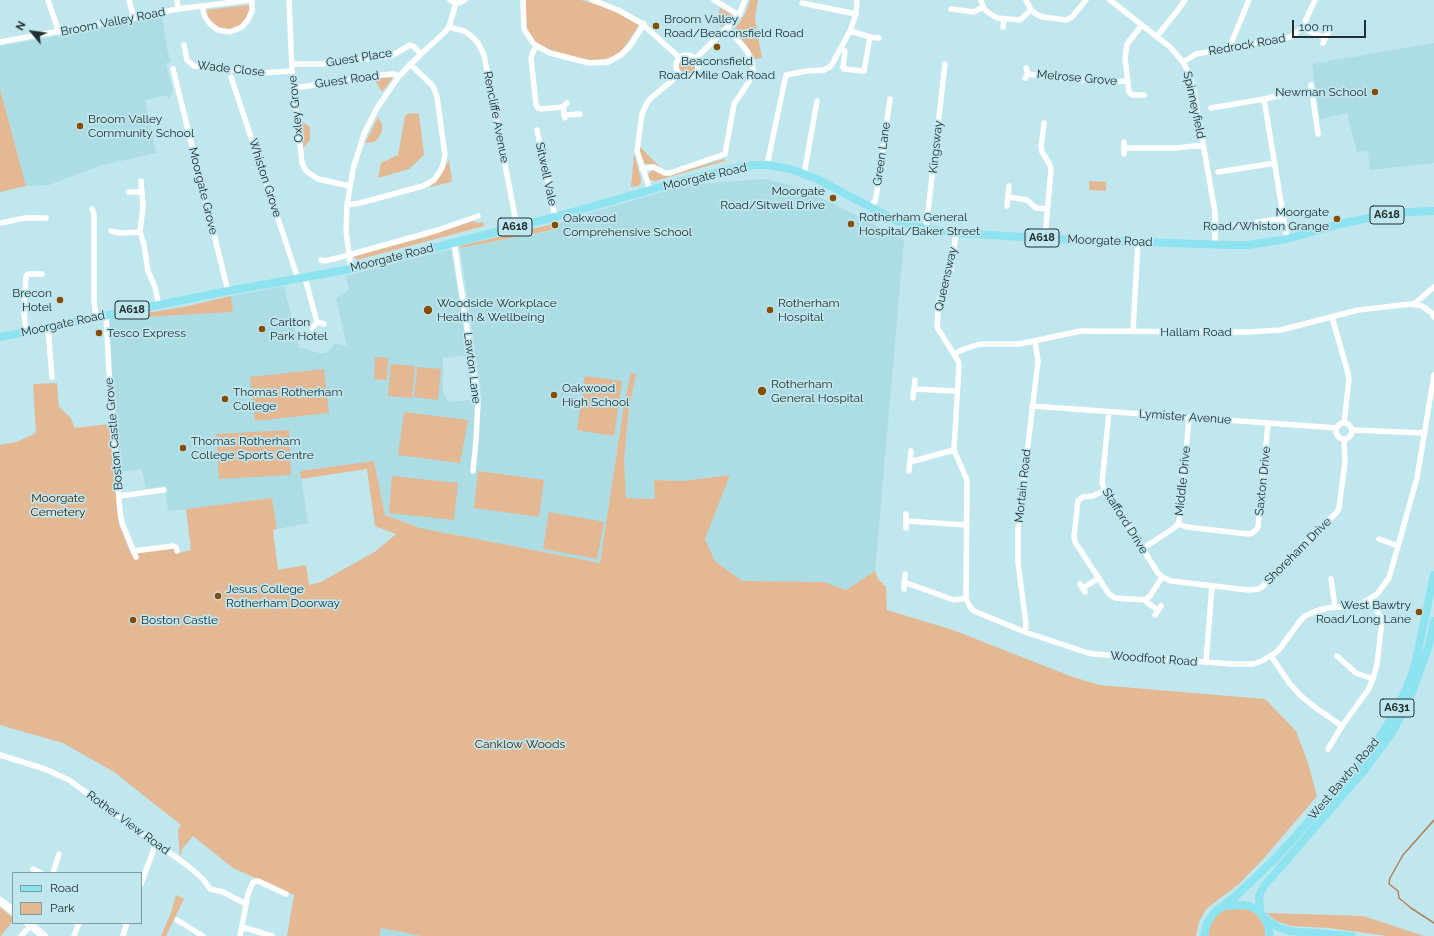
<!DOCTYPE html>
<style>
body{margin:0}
#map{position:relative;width:1434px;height:936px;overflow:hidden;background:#c0e6ee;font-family:Raleway,sans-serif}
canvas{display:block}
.legend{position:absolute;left:12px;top:872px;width:130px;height:52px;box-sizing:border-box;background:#c0e6ee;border:1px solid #809da3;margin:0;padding:5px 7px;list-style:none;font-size:12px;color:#213032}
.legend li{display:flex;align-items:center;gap:8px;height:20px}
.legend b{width:20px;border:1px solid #809da3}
.north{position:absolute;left:12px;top:12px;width:40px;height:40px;-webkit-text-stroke:3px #c0e6ee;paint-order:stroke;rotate:299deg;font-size:11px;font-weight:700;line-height:16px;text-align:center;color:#213032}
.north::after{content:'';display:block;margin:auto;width:14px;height:18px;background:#213032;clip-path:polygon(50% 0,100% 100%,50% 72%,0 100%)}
.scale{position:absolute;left:1292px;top:20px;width:74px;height:18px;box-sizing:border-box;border:2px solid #213032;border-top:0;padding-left:5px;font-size:12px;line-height:14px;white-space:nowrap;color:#213032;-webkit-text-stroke:3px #c0e6ee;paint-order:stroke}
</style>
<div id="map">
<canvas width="1434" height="936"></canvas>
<ul class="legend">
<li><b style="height:5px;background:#8ee3f0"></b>Road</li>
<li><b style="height:11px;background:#e3b892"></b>Park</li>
</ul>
<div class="north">N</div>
<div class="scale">100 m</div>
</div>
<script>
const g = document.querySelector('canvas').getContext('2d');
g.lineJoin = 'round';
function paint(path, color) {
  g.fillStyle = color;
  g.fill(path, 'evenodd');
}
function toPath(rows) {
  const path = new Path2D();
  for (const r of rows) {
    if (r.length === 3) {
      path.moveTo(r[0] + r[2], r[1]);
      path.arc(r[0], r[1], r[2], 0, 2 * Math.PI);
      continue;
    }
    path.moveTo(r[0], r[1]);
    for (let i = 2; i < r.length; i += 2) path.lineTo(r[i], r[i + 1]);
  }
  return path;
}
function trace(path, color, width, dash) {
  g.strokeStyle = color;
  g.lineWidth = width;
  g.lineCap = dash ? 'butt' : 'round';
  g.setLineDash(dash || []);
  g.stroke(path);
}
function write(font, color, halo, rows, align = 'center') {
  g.font = font + ' Raleway,sans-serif';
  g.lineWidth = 3.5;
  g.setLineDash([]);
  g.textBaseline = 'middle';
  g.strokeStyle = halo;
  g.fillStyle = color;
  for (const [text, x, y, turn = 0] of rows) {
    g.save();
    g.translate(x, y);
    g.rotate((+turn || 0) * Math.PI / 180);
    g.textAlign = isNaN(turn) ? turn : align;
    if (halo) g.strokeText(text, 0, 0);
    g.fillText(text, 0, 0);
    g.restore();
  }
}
paint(toPath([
 [162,17,167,49,171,62,166,63,173,91,169,99,166,95,145,100,156,153,98,166,49,185,26,186,0,89,0,46],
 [1434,43,1434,163,1370,170,1368,151,1357,152,1347,113,1320,119,1312,64],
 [765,179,802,188,904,240,875,571,847,590,824,582,742,581,715,561,705,539,730,475,683,481,654,480,655,499,626,498,624,459,629,408,636,374,632,372,624,405,600,563,420,528,385,515,374,461,300,471,308,523,277,529,272,498,216,506,168,511,165,486,146,489,142,469,119,472,111,372,110,319,233,312,231,296,284,286,299,347,318,353,325,353,331,349,334,343,347,346,336,298,349,290,346,276,451,249,468,356,443,357,443,392,448,402,482,399,460,248,556,230,557,223,685,185],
 [381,928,421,936,379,936]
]), '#acdce4');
paint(toPath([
 [526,0,581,0,600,5,620,14,638,24,638,27,622,50,612,57,604,59,590,60,577,58,546,49,536,43,527,30,525,7],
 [750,0,758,0,755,19,762,58,755,59,747,46,734,31,746,12],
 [249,5,250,10,245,19,240,25,234,29,227,30,215,26,207,16,205,10],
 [720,8,731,14,731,19,721,27,718,17],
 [687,65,9],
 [391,77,392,79,382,92,374,79],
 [0,89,26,186,0,192],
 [409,113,419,114,424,155,409,169,378,178,381,163,398,155,405,116],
 [378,117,382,124,382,132,377,140,374,142,365,143],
 [301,121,310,127,310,140,303,148],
 [640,147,660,167,654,164,646,164,644,163,640,152],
 [634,156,635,156,641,180,641,183,638,186,631,187],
 [724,159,725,161,655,181,650,180,648,176,649,173,654,170,669,175],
 [449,160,452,180,451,182,430,187,440,176],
 [1089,181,1106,182,1106,191,1089,190],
 [473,221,478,223,483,222,484,226,357,260,353,256,422,238],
 [557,223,557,229,460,248,460,246],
 [231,296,233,312,110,319,183,307],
 [375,357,388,358,387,380,374,379],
 [391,364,415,366,412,398,388,396],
 [417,367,441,369,438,400,414,397],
 [324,369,329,413,255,421,250,377],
 [631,372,636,374,629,408,624,459,626,498,655,499,654,480,683,481,730,475,705,539,715,561,742,581,824,582,846,590,875,571,878,579,886,587,887,610,953,630,1070,676,1099,685,1265,699,1296,731,1308,763,1317,796,1264,858,1239,884,1206,909,1199,922,1196,936,421,936,381,928,379,936,287,936,294,895,233,868,193,836,182,849,180,858,178,830,181,825,114,772,63,743,0,725,0,445,17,442,36,433,33,384,57,383,59,407,70,417,75,428,109,424,119,524,130,552,134,557,138,552,172,547,177,553,191,550,186,509,272,498,277,529,273,530,278,570,306,565,309,585,321,582,376,551,396,534,375,526,367,469,301,479,300,471,374,461,385,515,420,528,600,563,624,405],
 [585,376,622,381,614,436,577,430],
 [404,412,468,420,460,463,398,455],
 [289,430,291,475,219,479,216,434],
 [478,471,544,480,539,517,474,508],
 [392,476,458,483,454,520,389,513],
 [549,512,604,522,597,559,543,549],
 [176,895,184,899,166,936,161,936,171,913],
 [0,907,13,918,13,921,1,936,0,936],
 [1229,908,1248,909,1256,914,1262,921,1265,930,1265,936,1208,936,1209,927,1214,918,1221,912],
 [1266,913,1363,916,1424,936,1388,936,1329,928,1291,926,1277,921]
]), '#e3b892');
trace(toPath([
 [1434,820,1403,855,1390,878,1389,884,1398,891,1399,898,1411,908,1434,923]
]), '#b28256', 1.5);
trace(toPath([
 [48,0,59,32],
 [129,0,134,18],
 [177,0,178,9],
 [289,0,292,71,302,163,306,171,318,179,349,186],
 [450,0,456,3,459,3,465,0],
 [523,0,524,29,533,43,537,46,550,53,589,63,608,62,621,55,630,46,644,24],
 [592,0,618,10,641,23,680,58],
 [714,0,739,15],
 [981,0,983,7,986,11,997,18,1020,20,1031,10],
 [1026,0,1031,10,1036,14,1043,17,1066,20,1072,17,1086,0],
 [1110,0,1170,47,1183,62,1189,73,1193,86,1215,212,1215,244],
 [802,3,856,14],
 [202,6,205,17,210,24,218,30,230,32,242,27,248,20,252,11,252,0],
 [951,9,974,12,983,7],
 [1142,25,1127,44,1125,58,1129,92,1132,95,1144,95],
 [449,27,464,31,470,35,478,43,484,55,517,227],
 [1003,27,1004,19],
 [1302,28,1325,38],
 [850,31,870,37,879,38],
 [1157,36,1178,10,1185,0],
 [0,42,178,9,250,0],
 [1323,43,1328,32],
 [184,45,187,60,194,66,262,73,292,71],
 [537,46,533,52,531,58,536,105,538,108,541,109,563,107],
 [1231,48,1232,41,1249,0],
 [845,51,843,67,844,69,864,71,870,37],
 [687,66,11],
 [695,59,733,22,739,15,745,0],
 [1183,62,1196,54,1291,37,1302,28,1315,0],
 [292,64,321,64,391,56,410,45,413,46,421,54],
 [173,69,228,291],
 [1028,74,1066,79,1110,82,1127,81],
 [231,77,298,279],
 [1025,78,1028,74,1026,68],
 [1311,85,1318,134],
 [294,88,381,75,394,74,399,76],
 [1264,99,1287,239],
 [1211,108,1264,99,1295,92,1312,93],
 [564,115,580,114],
 [565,118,563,107,567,103],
 [1044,123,1041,147,1042,152,1050,165,1051,169,1045,238],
 [537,130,555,217],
 [1124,148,1177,148,1203,145],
 [1124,154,1124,142],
 [767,165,786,75,807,71,824,70,831,66,850,31,856,14,857,0],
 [642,169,653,167,665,173,670,173,725,154,734,104,750,80,753,71,752,61,747,51,727,28],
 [1218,172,1275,163],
 [804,174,817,101],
 [141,181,143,206,140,232,144,245,148,271,155,287,159,306],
 [650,190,637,151,642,114,647,103,652,97,680,74],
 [129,192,142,192],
 [1008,197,1027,200,1036,208,1047,209],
 [347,205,360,203,423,186,434,180,442,168,445,155,437,97,433,86,410,64],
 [1007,206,1009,186],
 [869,208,875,201,876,197,890,99],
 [92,209,94,214,94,301,96,317],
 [0,223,25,218,46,218],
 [1234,226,1283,218],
 [926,229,945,64],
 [111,231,120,233,140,232],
 [956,233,951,271,939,299,937,327,958,361,959,364,954,450,967,480,966,598,970,607,974,611,1025,632,1088,653,1094,654,1232,664,1253,664,1262,661,1278,651,1300,621,1305,616,1316,611,1327,608,1351,606,1363,603,1377,594,1389,578,1417,478,1434,375],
 [454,242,478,401,476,440,473,471],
 [321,260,325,261,349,255,438,230,478,216],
 [351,269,346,231,347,205,353,169,364,134,377,108,399,76,421,54,444,33,449,27,456,3],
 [305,278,317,322],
 [1414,304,1434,287],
 [106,315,109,371,120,512,122,523,136,557],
 [1332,317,1348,373,1349,379,1344,423],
 [48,327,52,377],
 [312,328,317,322,324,324],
 [1133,331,1138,241],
 [26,332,24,312,26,276,28,274,42,274],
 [954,354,964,349,980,344,1019,344,1081,331,1248,332,1281,330,1358,310,1411,304,1422,306,1432,313,1434,317],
 [914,389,957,391],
 [913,398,915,380],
 [1032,406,1337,428],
 [1109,412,1102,483,1105,490,1158,573,1162,577,1171,581,1248,590,1259,589,1263,586,1337,512,1339,508,1345,462,1344,439],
 [1344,431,8],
 [1352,430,1425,433],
 [910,462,954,450],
 [909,471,911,451],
 [1105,490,1093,496,1083,497,1078,501,1074,536,1075,542,1109,594,1115,598,1145,600,1150,596,1162,577],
 [119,496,164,490],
 [906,521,966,525],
 [1178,524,1187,527,1248,534,1252,533,1256,530,1258,527,1268,423],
 [906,528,906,514],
 [1379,539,1398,546],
 [1142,549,1174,528,1178,524,1180,515,1189,418],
 [134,551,173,546,176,547,177,551],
 [1331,579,1335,607],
 [904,582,954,600,966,598],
 [1080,584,1085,592],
 [1083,588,1099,578],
 [904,589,905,574],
 [1145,600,1149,604,1158,610],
 [1155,615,1161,606],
 [1025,632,1026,624,1018,563,1018,529,1038,361,1035,341],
 [1271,656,1290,684,1301,696,1316,708,1342,726,1368,690,1373,679,1377,664,1382,621,1380,616,1370,599],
 [1337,656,1356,673,1373,679],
 [1206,662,1212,586],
 [1328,749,1342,726],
 [0,755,45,769,69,780,188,866,203,879,210,889,223,892,246,904],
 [33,869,41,873],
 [53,873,59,854],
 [141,884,156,843],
 [177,920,203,936],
 [242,927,272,936],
 [21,936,31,925],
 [74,936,79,923],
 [123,936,127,923],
 [240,936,248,894,253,882,258,881,286,894]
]), '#fff', 5.5);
trace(toPath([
 [0,901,13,911],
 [28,923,44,936]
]), '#fff', 8);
trace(toPath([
 [0,337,228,291,351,269,555,217,678,182,737,168,753,165,767,165,791,169,819,180,897,221,926,229,956,233,1075,240,1231,245,1248,245,1287,239,1340,224,1383,215,1408,212,1434,211],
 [1223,906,1244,905,1249,906,1260,911,1268,925,1270,936],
 [1260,911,1259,896,1264,886,1363,772,1391,734,1403,713,1411,695,1429,645,1434,621],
 [1265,919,1278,927,1289,931,1352,936],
 [1204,936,1207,923,1215,912,1237,895,1275,859,1354,771,1378,740,1395,712,1405,691,1414,669,1434,575]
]), '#8ee3f0', 8);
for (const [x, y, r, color] of [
 [656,26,4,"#864c02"],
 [717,47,4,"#864c02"],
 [1375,92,4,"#864c02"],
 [80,126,4,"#864c02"],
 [833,198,4,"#864c02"],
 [1337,219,4,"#864c02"],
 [851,224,4,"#864c02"],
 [555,225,4,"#864c02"],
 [60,300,4,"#864c02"],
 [428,310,5,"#864c02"],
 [770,310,4,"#864c02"],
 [262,329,4,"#864c02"],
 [99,333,4,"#864c02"],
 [762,391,5,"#864c02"],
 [554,395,4,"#864c02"],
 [225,399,4,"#864c02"],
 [183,448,4,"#864c02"],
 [218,596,4,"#864c02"],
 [1419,612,4,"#864c02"],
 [133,620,4,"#864c02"]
]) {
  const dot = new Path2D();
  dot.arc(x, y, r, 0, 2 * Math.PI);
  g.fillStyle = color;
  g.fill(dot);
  trace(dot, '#c0e6ee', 1.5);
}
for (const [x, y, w] of [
 [1387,215,34],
 [515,227,34],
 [1042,238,34],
 [132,310,34],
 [1397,708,34]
]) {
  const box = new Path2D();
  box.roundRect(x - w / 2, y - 9, w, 18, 3);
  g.fillStyle = '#c0e6ee';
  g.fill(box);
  trace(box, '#213032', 1);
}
write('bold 11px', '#213032', null, [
 ["A618",1387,215],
 ["A618",515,227],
 ["A618",1042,238],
 ["A618",132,310],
 ["A631",1397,708]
]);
write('12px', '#213032', '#c0e6ee', [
 ["Broom Valley",664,19],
 ["Road/Beaconsfield Road",664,33],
 ["Beaconsfield",717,61,"center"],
 ["Road/Mile Oak Road",717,75,"center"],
 ["Newman School",1367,92,"right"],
 ["Broom Valley",88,119],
 ["Community School",88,133],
 ["Moorgate",825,191,"right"],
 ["Road/Sitwell Drive",825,205,"right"],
 ["Moorgate",1329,212,"right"],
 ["Road/Whiston Grange",1329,226,"right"],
 ["Rotherham General",859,217],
 ["Hospital/Baker Street",859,231],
 ["Oakwood",563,218],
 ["Comprehensive School",563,232],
 ["Brecon",52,293,"right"],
 ["Hotel",52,307,"right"],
 ["Woodside Workplace",437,303],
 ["Health & Wellbeing",437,317],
 ["Rotherham",778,303],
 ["Hospital",778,317],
 ["Carlton",270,322],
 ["Park Hotel",270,336],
 ["Tesco Express",107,333],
 ["Rotherham",771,384],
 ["General Hospital",771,398],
 ["Oakwood",562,388],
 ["High School",562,402],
 ["Thomas Rotherham",233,392],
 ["College",233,406],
 ["Thomas Rotherham",191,441],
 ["College Sports Centre",191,455],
 ["Jesus College",226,589],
 ["Rotherham Doorway",226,603],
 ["West Bawtry",1411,605,"right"],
 ["Road/Long Lane",1411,619,"right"],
 ["Boston Castle",141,620]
], 'left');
write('12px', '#213032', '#c0e6ee', [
 ["Broom Valley Road",113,22,-11],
 ["Redrock Road",1247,45,-10],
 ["Guest Place",359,58,-9],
 ["Wade Close",231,69,6],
 ["Melrose Grove",1077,78,5],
 ["Guest Road",347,80,-8],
 ["Spinneyfield",1194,105,78],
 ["Oxley Grove",296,109,-96],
 ["Rencliffe Avenue",496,117,79],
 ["Kingsway",936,147,-84],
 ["Green Lane",882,154,-82],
 ["Sitwell Vale",546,174,78],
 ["Moorgate Road",705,177,-13],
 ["Whiston Grove",265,178,72],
 ["Moorgate Grove",203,191,76],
 ["Moorgate Road",1110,241,2],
 ["Moorgate Road",392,258,-14],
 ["Queensway",946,279,-77],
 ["Moorgate Road",63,324,-12],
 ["Hallam Road",1196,332],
 ["Lawton Lane",472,368,83],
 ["Lymister Avenue",1185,417,4],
 ["Boston Castle Grove",114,434,-95],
 ["Middle Drive",1183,481,-84],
 ["Saxton Drive",1263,481,-84],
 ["Mortain Road",1023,486,-84],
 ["Stafford Drive",1125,521,58],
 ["Shoreham Drive",1298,551,-45],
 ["Woodfoot Road",1154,659,4],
 ["West Bawtry Road",1344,779,-50],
 ["Rother View Road",128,823,36]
]);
write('12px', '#432300', '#c0e6ee', [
 ["Moorgate",58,498],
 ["Cemetery",58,512],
 ["Canklow Woods",520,744]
]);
</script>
